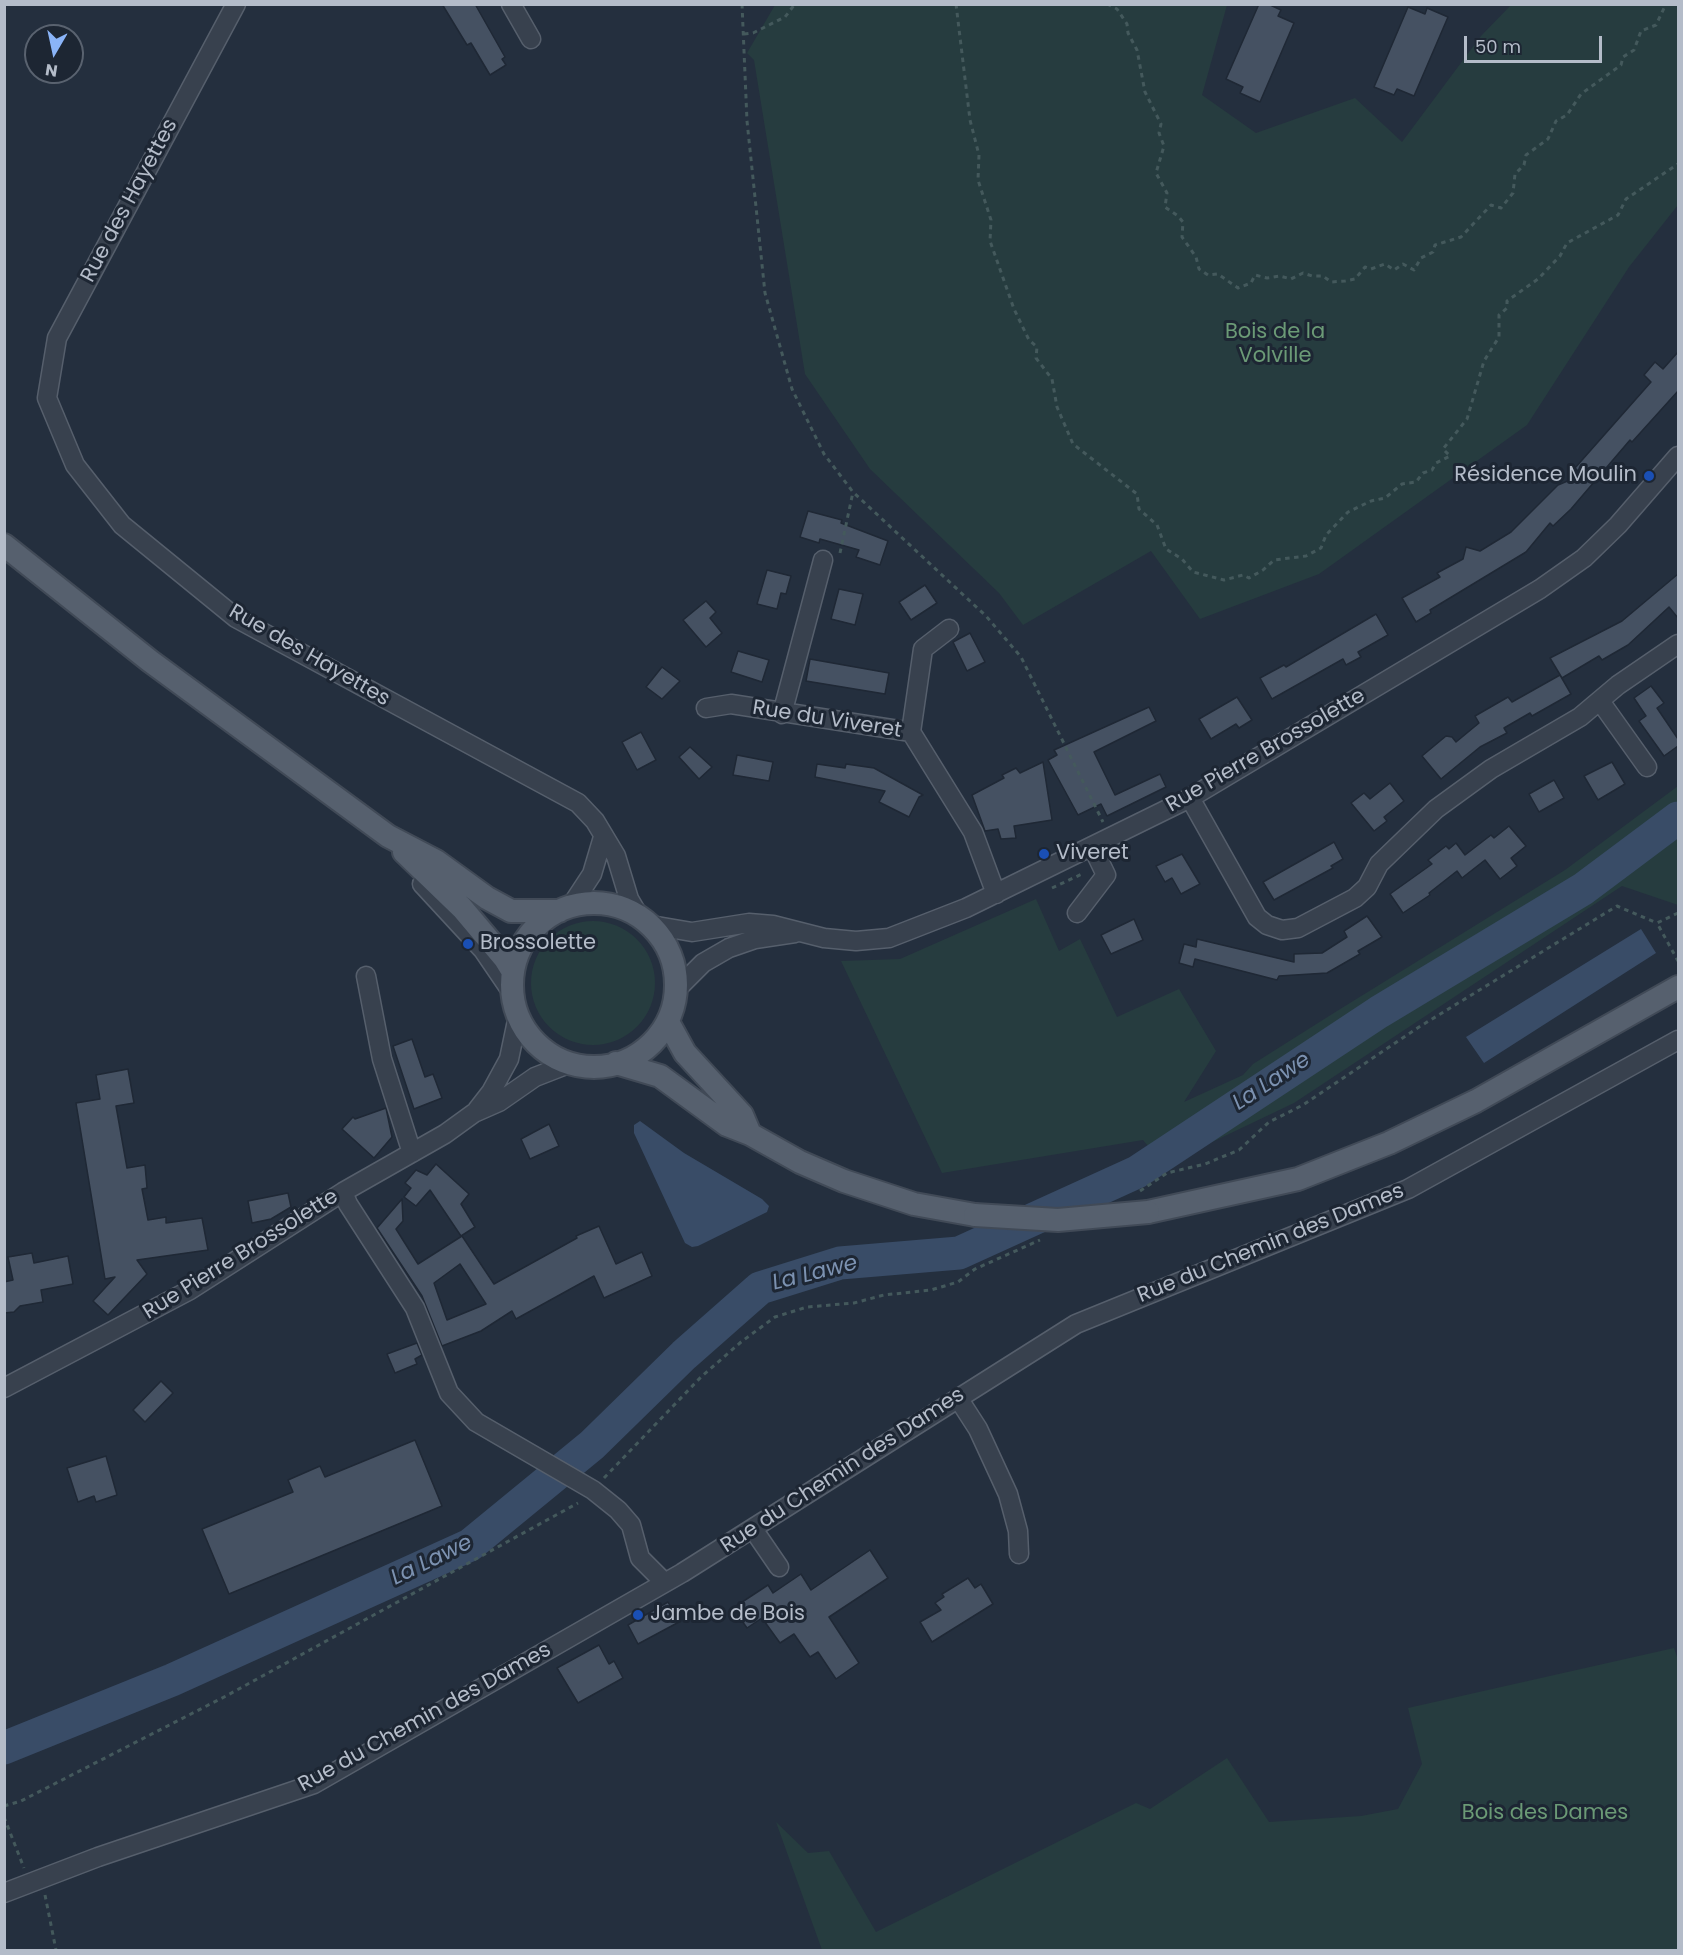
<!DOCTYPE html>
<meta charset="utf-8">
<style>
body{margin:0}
#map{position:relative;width:1683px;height:1955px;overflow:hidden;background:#242f3e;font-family:Poppins,sans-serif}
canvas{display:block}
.frame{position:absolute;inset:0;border:6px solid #b4bcc9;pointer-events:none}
.north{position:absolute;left:24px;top:24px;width:60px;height:60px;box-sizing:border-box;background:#1d2633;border:2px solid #59626f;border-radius:50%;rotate:189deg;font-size:16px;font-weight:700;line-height:24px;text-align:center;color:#b4bcc9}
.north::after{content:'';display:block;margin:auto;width:21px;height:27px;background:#8ab4f8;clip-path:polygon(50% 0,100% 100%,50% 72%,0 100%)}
.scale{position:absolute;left:1464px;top:36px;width:138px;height:27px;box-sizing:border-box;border:3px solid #b4bcc9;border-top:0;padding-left:8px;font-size:18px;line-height:21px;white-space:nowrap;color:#b4bcc9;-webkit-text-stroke:4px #1d2633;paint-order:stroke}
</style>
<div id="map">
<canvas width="1683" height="1955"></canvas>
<div class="frame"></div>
<div class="north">N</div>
<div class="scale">50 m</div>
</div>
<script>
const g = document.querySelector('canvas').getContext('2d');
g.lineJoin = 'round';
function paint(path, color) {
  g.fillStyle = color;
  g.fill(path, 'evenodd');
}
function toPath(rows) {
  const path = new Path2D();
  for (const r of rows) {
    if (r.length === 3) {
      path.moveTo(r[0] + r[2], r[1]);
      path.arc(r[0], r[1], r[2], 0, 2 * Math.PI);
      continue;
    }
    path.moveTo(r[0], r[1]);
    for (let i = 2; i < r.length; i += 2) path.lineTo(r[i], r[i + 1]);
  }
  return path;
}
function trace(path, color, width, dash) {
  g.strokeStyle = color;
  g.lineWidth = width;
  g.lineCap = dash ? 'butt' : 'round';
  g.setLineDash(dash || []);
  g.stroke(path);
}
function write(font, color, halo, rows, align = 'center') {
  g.font = font + ' Poppins,sans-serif';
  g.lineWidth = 6;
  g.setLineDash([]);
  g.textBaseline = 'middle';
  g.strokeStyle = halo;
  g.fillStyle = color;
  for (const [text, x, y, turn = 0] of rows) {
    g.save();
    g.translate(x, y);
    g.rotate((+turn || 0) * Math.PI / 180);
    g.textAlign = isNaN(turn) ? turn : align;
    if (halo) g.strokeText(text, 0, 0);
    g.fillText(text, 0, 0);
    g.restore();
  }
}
paint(toPath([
 [775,5,1227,5,1202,95,1256,133,1355,98,1402,142,1481,36,1511,5,1678,5,1678,205,1629,267,1527,425,1319,574,1200,619,1151,551,1023,625,999,593,870,469,805,374,754,60,747,53],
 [1678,786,1678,905,1622,886,1294,1103,1164,1165,1143,1140,942,1173,841,961,900,959,1036,899,1059,951,1080,939,1117,1017,1179,989,1216,1051,1184,1102,1243,1075,1253,1064,1337,1011,1565,870],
 [593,983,62],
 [1674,1648,1678,1660,1678,1950,822,1950,776,1822,808,1853,829,1851,876,1932,1136,1803,1150,1809,1227,1758,1269,1822,1361,1816,1398,1809,1422,1764,1408,1708]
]), '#263c3f');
paint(toPath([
 [1641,929,1656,953,1484,1063,1466,1037],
 [640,1121,684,1153,762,1199,769,1206,767,1212,698,1246,692,1247,685,1243,634,1133,634,1125]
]), '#394c67');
trace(toPath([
 [4,1748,172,1680,470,1545,592,1445,684,1355,760,1288,840,1263,959,1253,1137,1172,1379,1012,1583,889,1678,818]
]), '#394c67', 33);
const building = toPath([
 [442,4,475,4,505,57,502,59,506,65,490,75,471,43,467,45,442,4],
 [1259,4,1268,4,1281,10,1278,16,1294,23,1260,102,1240,93,1243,87,1226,79,1259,4],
 [1408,7,1425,14,1427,8,1448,17,1414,96,1397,89,1394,95,1374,87,1408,7],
 [1678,352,1678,391,1632,442,1630,440,1571,509,1553,526,1550,523,1526,552,1430,610,1431,613,1416,622,1402,598,1440,577,1437,573,1463,559,1466,547,1480,551,1511,532,1558,485,1582,475,1575,468,1651,382,1644,375,1655,362,1663,369,1678,352],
 [808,511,842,520,841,523,888,541,880,565,856,557,859,550,820,539,819,543,800,537,808,511],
 [767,570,791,576,786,594,781,593,777,609,757,604,767,570],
 [1678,574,1678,618,1669,607,1628,645,1602,660,1599,656,1562,678,1550,658,1622,621,1678,574],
 [925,585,937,603,911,620,899,602,925,585],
 [839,589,863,594,855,625,831,619,839,589],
 [706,601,716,612,710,618,722,633,706,647,683,620,706,601],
 [1376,614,1388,635,1358,652,1361,657,1346,665,1343,659,1272,699,1260,678,1284,665,1286,667,1376,614],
 [970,633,985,662,967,671,953,642,970,633],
 [738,651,769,660,762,682,731,672,738,651],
 [810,659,889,673,885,694,806,681,810,659],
 [662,667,680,681,662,699,646,687,662,667],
 [1560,675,1571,694,1532,716,1530,713,1504,728,1507,733,1480,747,1441,779,1422,756,1446,736,1452,737,1456,742,1479,723,1475,716,1508,697,1512,702,1560,675],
 [1651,686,1664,703,1657,708,1678,739,1678,746,1664,756,1639,721,1646,716,1634,698,1651,686],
 [1237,697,1252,720,1239,728,1236,724,1211,739,1199,719,1237,697],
 [1149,707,1156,721,1094,752,1115,795,1160,774,1166,787,1107,816,1101,804,1078,815,1048,760,1057,755,1054,750,1149,707],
 [641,732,656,760,637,770,622,742,641,732],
 [690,747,712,767,699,779,679,757,690,747],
 [737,755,773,762,769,781,733,775,737,755],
 [1043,762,1052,820,1014,826,1016,838,1001,839,998,829,985,831,972,795,1004,778,1002,775,1016,768,1020,773,1043,762],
 [1612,762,1625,784,1598,800,1584,776,1612,762],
 [817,764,845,768,846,764,874,768,923,795,919,797,909,817,879,802,885,791,815,777,817,764],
 [1554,780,1564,798,1539,812,1529,794,1554,780],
 [1390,783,1404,801,1384,817,1387,821,1374,831,1351,803,1364,793,1370,799,1390,783],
 [1509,826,1526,846,1511,858,1517,866,1500,879,1485,860,1462,878,1457,871,1429,893,1430,895,1403,913,1390,894,1432,864,1428,860,1446,846,1449,849,1456,843,1465,855,1491,835,1494,838,1509,826],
 [1334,842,1343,859,1331,866,1333,868,1274,900,1263,882,1334,842],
 [1182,854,1200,884,1181,894,1172,878,1165,882,1156,866,1182,854],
 [1367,916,1382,937,1358,951,1360,954,1327,973,1279,976,1277,980,1195,959,1193,967,1179,963,1184,944,1196,947,1197,939,1294,962,1294,954,1322,953,1347,937,1344,931,1367,916],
 [1134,919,1143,940,1111,954,1101,935,1134,919],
 [412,1039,425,1077,433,1074,442,1098,414,1109,393,1046,412,1039],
 [128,1069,134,1103,116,1106,127,1168,145,1165,147,1188,142,1189,148,1220,166,1217,166,1223,202,1218,208,1250,137,1260,147,1274,108,1315,93,1301,115,1277,105,1279,76,1103,100,1099,96,1075,128,1069],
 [386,1108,392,1137,374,1158,342,1129,353,1117,355,1119,386,1108],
 [549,1124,559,1146,530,1159,521,1139,549,1124],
 [436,1164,469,1194,461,1204,475,1227,461,1236,430,1190,416,1206,404,1197,411,1188,405,1183,416,1170,427,1175,436,1164],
 [288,1193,291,1207,271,1219,252,1223,248,1201,288,1193],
 [402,1199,403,1221,396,1229,418,1264,462,1236,494,1284,577,1238,576,1236,599,1226,616,1264,642,1252,652,1276,604,1298,594,1276,516,1319,512,1311,481,1331,442,1346,422,1296,377,1228,402,1199],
 [460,1264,486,1304,447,1320,434,1283,460,1264],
 [32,1253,34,1263,68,1256,73,1284,41,1290,43,1302,20,1306,14,1312,4,1313,4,1282,13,1280,8,1257,32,1253],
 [417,1343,422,1355,415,1359,417,1364,395,1373,387,1354,417,1343],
 [161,1381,173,1393,145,1422,133,1410,161,1381],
 [415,1440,442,1506,229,1594,202,1529,293,1492,288,1480,320,1466,325,1477,415,1440],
 [106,1456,117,1495,96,1502,94,1496,78,1502,67,1468,106,1456],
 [870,1550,888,1578,829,1617,859,1663,836,1679,818,1652,810,1657,794,1634,780,1643,762,1618,747,1628,733,1608,768,1585,773,1593,801,1574,811,1590,870,1550],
 [968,1578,975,1588,981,1584,993,1604,932,1642,920,1622,941,1610,935,1603,944,1597,942,1594,968,1578],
 [668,1602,679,1622,638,1644,628,1625,668,1602],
 [599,1645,609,1664,614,1661,623,1678,578,1703,557,1668,599,1645]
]);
paint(building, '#455162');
trace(building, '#1f2835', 1.5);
const minor = toPath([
 [236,4,57,338,47,398,75,465,122,525,236,618,578,803,595,821,616,856,629,899,639,916],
 [511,4,531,39],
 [1600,701,1647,767],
 [706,708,731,704,911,732,973,832,996,894],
 [782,714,823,560],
 [911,732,923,649,949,629],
 [1190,798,1257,917,1267,925,1282,930,1298,928,1355,898,1367,887,1379,864,1436,809,1491,769,1580,717,1618,685,1678,644],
 [422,884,483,950,513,994],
 [571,906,592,874,603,837],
 [1077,913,1106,875,1092,846],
 [651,925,692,932,749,923,773,925,824,938,856,941,889,938,966,908,1190,798,1540,589,1584,558,1618,525,1678,456],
 [366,976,382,1059,412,1153],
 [676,990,703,963,729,948,755,939,795,933],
 [477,1110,491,1092,509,1059,518,1016],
 [343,1192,348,1204,415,1308,449,1393,476,1422,593,1490,618,1510,631,1525,640,1558,664,1582],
 [4,1388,190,1290,343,1192,445,1134,474,1113,499,1102,535,1077,571,1063],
 [958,1398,978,1429,1008,1494,1018,1531,1019,1554],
 [753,1529,779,1567],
 [4,1893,98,1857,314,1784,682,1573,1076,1324,1408,1189,1678,1040]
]);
const major = toPath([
 [4,545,150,661,388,836,436,861,487,898,511,911,559,911],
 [404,852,462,908,505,959,513,972],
 [594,985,82],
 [668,1022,685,1053,742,1115,750,1134],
 [616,1063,660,1076,727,1125,750,1134,800,1162,844,1181,914,1204,975,1215],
 [1148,1212,1298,1179,1389,1143,1476,1101,1678,987]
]);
trace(minor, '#565f6c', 21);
trace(major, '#414a57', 26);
trace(toPath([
 [742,4,747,121,765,293,792,389,824,454,853,492,986,616,1021,657,1103,822],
 [956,4,970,120,979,155,978,180,991,220,990,241,1014,309,1029,340,1037,347,1036,358,1052,379,1057,407,1073,444,1137,494,1139,509,1157,525,1166,549,1182,559,1193,572,1224,580,1243,575,1249,578,1263,570,1274,560,1306,556,1321,548,1326,535,1348,512,1371,501,1385,498,1402,484,1416,482,1423,473,1432,470,1436,463,1450,456,1443,449,1467,419,1484,361,1499,337,1499,315,1507,308,1507,301,1538,279,1560,256,1567,243,1618,215,1626,199,1678,164],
 [1107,4,1117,9,1127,24,1128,33,1137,50,1145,92,1161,124,1159,133,1164,146,1156,173,1167,193,1165,207,1178,216,1183,222,1182,237,1196,257,1199,269,1208,275,1218,274,1238,288,1251,283,1255,275,1267,278,1280,276,1291,279,1303,273,1312,276,1323,276,1331,282,1345,281,1355,279,1365,267,1371,269,1385,264,1394,270,1403,264,1414,270,1421,258,1433,252,1435,245,1461,237,1491,205,1501,208,1513,193,1515,174,1524,165,1526,155,1548,139,1556,121,1567,115,1581,94,1621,65,1623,57,1634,50,1641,31,1656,25,1666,4],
 [744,34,753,33,785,17,795,4],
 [840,553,853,492],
 [1052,888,1084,873],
 [1678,913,1657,923,1678,961],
 [1140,1191,1167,1173,1205,1164,1239,1150,1269,1122,1303,1105,1419,1027,1617,906,1657,923],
 [604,1478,701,1377,741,1342,775,1317,807,1307,854,1303,884,1295,931,1290,958,1282,975,1269,1040,1240],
 [4,1806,21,1801,226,1696,578,1503],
 [4,1817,24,1868],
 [45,1895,56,1950]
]), '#44595c', 3, [4.5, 4.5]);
trace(minor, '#38414e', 18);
trace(major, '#56606e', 22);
const majorBridge = toPath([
 [975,1215,1058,1220,1148,1212]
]);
trace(majorBridge, '#414a57', 26, []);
trace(majorBridge, '#56606e', 22);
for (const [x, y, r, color] of [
 [1649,476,6,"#1a4fb4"],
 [1044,854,6,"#1a4fb4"],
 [468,944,6,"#1a4fb4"],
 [638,1615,6,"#1a4fb4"]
]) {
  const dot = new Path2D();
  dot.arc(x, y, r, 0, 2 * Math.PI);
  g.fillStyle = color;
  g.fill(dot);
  trace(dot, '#1d2633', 2);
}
write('21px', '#b4bcc9', '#1d2633', [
 ["Rue des Hayettes",130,201,-62],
 ["Rue des Hayettes",309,656,30],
 ["Rue du Viveret",827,720,9],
 ["Rue Pierre Brossolette",1266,751,-30],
 ["Rue du Chemin des Dames",1271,1244,-22],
 ["Rue Pierre Brossolette",241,1255,-32],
 ["Rue du Chemin des Dames",843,1471,-33],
 ["Rue du Chemin des Dames",425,1718,-29]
]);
write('21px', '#6b9a76', '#1d2633', [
 ["Bois de la",1275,333],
 ["Volville",1275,357],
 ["Bois des Dames",1545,1814]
]);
write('21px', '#b4bcc9', '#1d2633', [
 ["Résidence Moulin",1637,476,"right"],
 ["Viveret",1056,854],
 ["Brossolette",480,944],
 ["Jambe de Bois",650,1615]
], 'left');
write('italic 22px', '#7c92b1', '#1d2633', [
 ["La Lawe",1272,1082,-33],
 ["La Lawe",815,1274,-14],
 ["La Lawe",432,1561,-26]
]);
</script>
